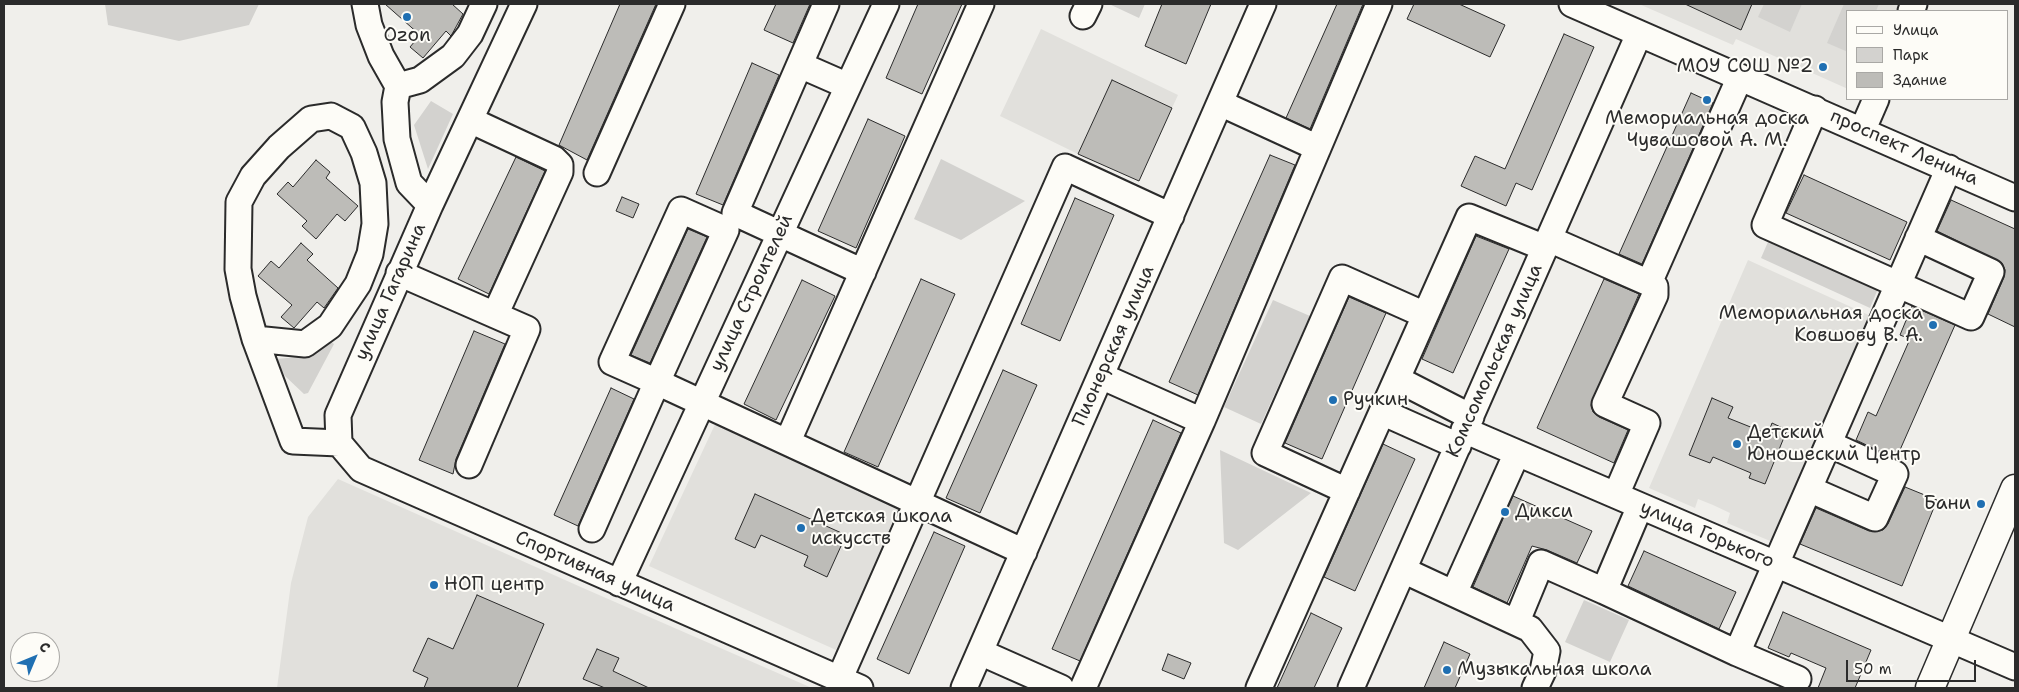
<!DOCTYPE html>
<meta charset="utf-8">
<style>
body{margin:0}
#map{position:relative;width:2019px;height:692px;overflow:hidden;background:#f0efeb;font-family:"Shantell Sans",sans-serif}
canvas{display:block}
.frame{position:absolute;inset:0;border:5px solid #2b2b2b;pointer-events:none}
.legend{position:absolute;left:1846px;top:10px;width:162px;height:90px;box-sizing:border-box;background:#fdfcf7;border:1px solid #a9a8a5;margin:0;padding:6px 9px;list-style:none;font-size:15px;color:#2b2b2b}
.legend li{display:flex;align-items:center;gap:10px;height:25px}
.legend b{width:25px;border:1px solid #a9a8a5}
.north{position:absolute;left:10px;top:632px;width:50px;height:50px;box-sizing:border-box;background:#fdfcf7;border:1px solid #a9a8a5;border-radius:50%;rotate:45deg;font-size:14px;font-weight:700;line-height:20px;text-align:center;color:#2b2b2b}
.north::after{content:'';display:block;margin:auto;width:18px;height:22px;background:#1f6fb2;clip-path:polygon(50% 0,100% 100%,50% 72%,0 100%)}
.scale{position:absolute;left:1846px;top:660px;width:130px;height:22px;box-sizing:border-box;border:2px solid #2b2b2b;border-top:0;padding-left:6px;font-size:15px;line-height:18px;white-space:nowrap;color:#2b2b2b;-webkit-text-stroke:4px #fdfcf7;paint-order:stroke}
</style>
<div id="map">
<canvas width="2019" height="692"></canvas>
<div class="frame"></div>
<ul class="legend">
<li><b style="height:6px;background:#fdfcf7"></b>Улица</li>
<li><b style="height:14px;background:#d3d2cf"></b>Парк</li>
<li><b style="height:14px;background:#bdbcb8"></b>Здание</li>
</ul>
<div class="north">С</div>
<div class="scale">50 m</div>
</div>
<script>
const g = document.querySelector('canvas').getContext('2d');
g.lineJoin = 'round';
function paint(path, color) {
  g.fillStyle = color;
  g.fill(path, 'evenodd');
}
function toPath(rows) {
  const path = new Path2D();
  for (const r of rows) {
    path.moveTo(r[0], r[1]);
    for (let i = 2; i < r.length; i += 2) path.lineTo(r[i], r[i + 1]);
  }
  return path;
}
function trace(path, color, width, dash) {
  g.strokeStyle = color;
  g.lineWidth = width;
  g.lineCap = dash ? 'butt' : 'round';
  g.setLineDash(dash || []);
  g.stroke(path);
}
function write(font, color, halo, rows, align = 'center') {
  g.font = font + ' "Shantell Sans",sans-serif';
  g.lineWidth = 4;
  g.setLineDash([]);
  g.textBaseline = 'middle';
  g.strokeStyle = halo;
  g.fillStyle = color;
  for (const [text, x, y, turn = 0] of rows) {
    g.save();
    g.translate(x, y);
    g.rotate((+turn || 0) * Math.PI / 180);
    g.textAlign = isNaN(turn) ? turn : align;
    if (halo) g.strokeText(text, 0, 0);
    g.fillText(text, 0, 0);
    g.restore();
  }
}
paint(toPath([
 [1639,4,1902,4,1899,11,1848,11,1848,89,1736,39,1733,45],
 [1041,29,1178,95,1172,108,1112,80,1078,154,1000,116],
 [1748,260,1873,317,1775,543,1727,523,1730,513,1713,505,1698,499,1695,508,1649,488],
 [718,418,910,506,845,654,649,566],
 [338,479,583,588,812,688,277,688,291,583,308,517]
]), '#e1e0dc');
paint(toPath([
 [105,4,259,4,249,25,179,41,108,25],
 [1109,4,1145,4,1139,18],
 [1764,4,1802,4,1790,32,1758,17],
 [1844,4,1879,4,1876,11,1848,11,1848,52,1827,43],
 [431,101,453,114,428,169,414,125],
 [941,159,1025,201,961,240,914,219],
 [1771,235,1880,284,1870,308,1761,258],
 [1273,300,1310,316,1261,424,1224,407],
 [327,339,334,344,308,393,304,394,285,376,275,359,311,356],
 [1220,450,1311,493,1238,550,1224,543],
 [1584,600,1629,620,1610,662,1565,642]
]), '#d3d2cf');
const building = toPath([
 [385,4,452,4,463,14,451,36,446,31,423,58,410,47,420,35,385,4],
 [620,4,656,4,587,160,559,145,620,4],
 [776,4,810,4,793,43,764,30,776,4],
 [918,4,962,4,922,94,886,78,918,4],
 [1162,4,1211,4,1186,64,1145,46,1162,4],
 [1337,4,1363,4,1310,129,1286,118,1337,4],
 [1414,4,1459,4,1505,25,1490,57,1407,19,1414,4],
 [1685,4,1752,4,1741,30,1685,4],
 [1564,34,1594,47,1532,190,1516,183,1506,206,1461,186,1475,156,1505,169,1564,34],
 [752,63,779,75,723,205,696,194,752,63],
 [1112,80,1172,108,1139,181,1078,154,1112,80],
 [1691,93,1713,103,1642,264,1619,254,1691,93],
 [868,119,905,136,856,248,818,231,868,119],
 [1270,155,1295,165,1198,395,1169,382,1270,155],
 [516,157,545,171,489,294,458,279,516,157],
 [316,160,330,172,326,178,358,206,345,221,337,214,316,239,302,226,307,221,277,194,288,182,293,187,316,160],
 [1804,175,1907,222,1890,260,1786,213,1804,175],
 [622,197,639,204,633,218,616,211,622,197],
 [1075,198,1114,215,1060,341,1021,324,1075,198],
 [1951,200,2015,229,2015,327,1988,314,2004,277,2005,270,2002,263,1937,231,1951,200],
 [688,229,707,237,650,363,631,355,688,229],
 [1476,236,1509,249,1453,373,1422,359,1476,236],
 [301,243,313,254,307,260,338,288,324,308,317,302,294,328,281,317,292,305,258,276,271,261,279,268,301,243],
 [921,279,955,294,878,467,844,452,921,279],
 [1604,279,1639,294,1591,405,1593,412,1599,417,1628,430,1614,463,1537,428,1604,279],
 [802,280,835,296,776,420,744,404,802,280],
 [1349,297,1386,313,1322,459,1285,443,1349,297],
 [1912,306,1955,325,1896,459,1856,440,1868,412,1876,416,1910,339,1900,335,1912,306],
 [474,331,505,344,456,459,453,474,419,460,474,331],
 [1003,370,1037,385,980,513,946,498,1003,370],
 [611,388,634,399,578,526,554,515,611,388],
 [1712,398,1733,407,1728,418,1768,434,1772,423,1787,430,1765,484,1749,478,1751,473,1713,457,1710,463,1689,455,1712,398],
 [1153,420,1181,433,1080,661,1052,649,1153,420],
 [1383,444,1415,459,1355,591,1324,577,1383,444],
 [1905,487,1937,500,1902,586,1800,544,1816,508,1869,531,1883,530,1888,524,1905,487],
 [755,494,846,535,827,577,804,566,808,556,761,535,755,548,735,539,755,494],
 [1513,496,1592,531,1577,563,1547,550,1532,546,1507,603,1473,587,1513,496],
 [934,532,965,546,909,674,877,659,934,532],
 [1644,551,1736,592,1719,629,1628,586,1644,551],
 [477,595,544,624,517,688,424,688,428,678,413,671,428,638,453,649,477,595],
 [1783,612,1871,650,1855,688,1818,688,1826,668,1791,653,1789,657,1768,648,1783,612],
 [1311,613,1342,628,1314,688,1277,688,1311,613],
 [1444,642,1470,654,1455,688,1424,688,1444,642],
 [597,649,619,658,613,671,649,688,605,688,583,679,597,649],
 [1168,654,1191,663,1184,679,1162,670,1168,654]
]);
paint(building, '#bdbcb8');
trace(building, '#2b2b2b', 1);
const minor = toPath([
 [365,4,369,25,381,56,398,86,395,102,397,139,409,183,430,205],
 [826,4,735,213,863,272],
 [1572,4,2015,198],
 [1911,11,1914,4],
 [1083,16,1089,4],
 [800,65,848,86],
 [398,86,420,80,453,56,470,34,484,4],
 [1220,103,1318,148],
 [1815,109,1765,225,1971,317,1991,272,1918,238],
 [470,120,554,159,560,165,560,172,495,315],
 [1863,129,1876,99],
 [597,173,672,4],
 [1549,239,1649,283,1740,77],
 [399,273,527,329,469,465],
 [255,339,305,344,330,326,358,284,370,254,375,224,373,183,364,153,352,127,331,116,311,119,279,147,253,176,239,202,238,269,243,296,255,339,293,441,339,443,338,415,430,205,524,4],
 [1101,376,1202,421,1379,4],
 [1397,379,1471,417],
 [1382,412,1458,446],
 [1464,430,2015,667],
 [788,441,981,4],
 [339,443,361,469,860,688],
 [1809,489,1875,518,1895,474,1829,444],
 [1347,491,1265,453,1342,278,1425,315],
 [1616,495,1647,423,1605,404,1655,295,1655,287,1649,283],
 [592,529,657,382,612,362,681,210,726,230,657,382,1024,552],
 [1403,570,1530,629,1547,651,1543,671,1535,688],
 [619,583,886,4],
 [1604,591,1737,653],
 [1454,593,1517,453],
 [1517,621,1541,563,1604,591,1640,506],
 [980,652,1061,688],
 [1798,679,1737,653,1949,168],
 [839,680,1065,167,1171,216],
 [964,688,1263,4],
 [1083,688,1202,421],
 [1259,688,1469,217,1545,248],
 [1351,688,1639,34]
]);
const major = toPath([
 [1930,688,2015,489]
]);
trace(minor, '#2b2b2b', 29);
trace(major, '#2b2b2b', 31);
trace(minor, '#fdfcf7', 25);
trace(major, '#fdfcf7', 28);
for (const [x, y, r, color] of [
 [407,17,5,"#1f6fb2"],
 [1823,67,5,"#1f6fb2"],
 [1707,100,5,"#1f6fb2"],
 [1933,325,5,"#1f6fb2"],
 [1333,400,5,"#1f6fb2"],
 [1737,444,5,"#1f6fb2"],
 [1981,504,5,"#1f6fb2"],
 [1505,512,5,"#1f6fb2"],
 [801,528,5,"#1f6fb2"],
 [434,585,5,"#1f6fb2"],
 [1447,670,5,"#1f6fb2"]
]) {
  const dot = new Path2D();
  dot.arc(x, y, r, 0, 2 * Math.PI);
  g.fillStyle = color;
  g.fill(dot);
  trace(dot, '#fdfcf7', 2);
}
write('19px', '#2b2b2b', '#fdfcf7', [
 ["Ozon",407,36,"center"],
 ["МОУ СОШ №2",1813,67,"right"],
 ["Мемориальная доска",1707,119,"center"],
 ["Чувашовой А. М.",1707,141,"center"],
 ["Мемориальная доска",1923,314,"right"],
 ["Ковшову В. А.",1923,336,"right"],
 ["Ручкин",1343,400],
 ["Детский",1747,433],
 ["Юношеский Центр",1747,455],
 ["Бани",1971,504,"right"],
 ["Дикси",1515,512],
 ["Детская школа",811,517],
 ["искусств",811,539],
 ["НОП центр",444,585],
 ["Музыкальная школа",1457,670]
], 'left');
write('19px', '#2b2b2b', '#fdfcf7', [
 ["проспект Ленина",1904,148,24],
 ["улица Гагарина",391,292,-66],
 ["улица Строителей",752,293,-65],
 ["Пионерская улица",1114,346,-66],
 ["Комсомольская улица",1495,361,-66],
 ["улица Горького",1707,535,23],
 ["Спортивная улица",595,572,24]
]);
</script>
